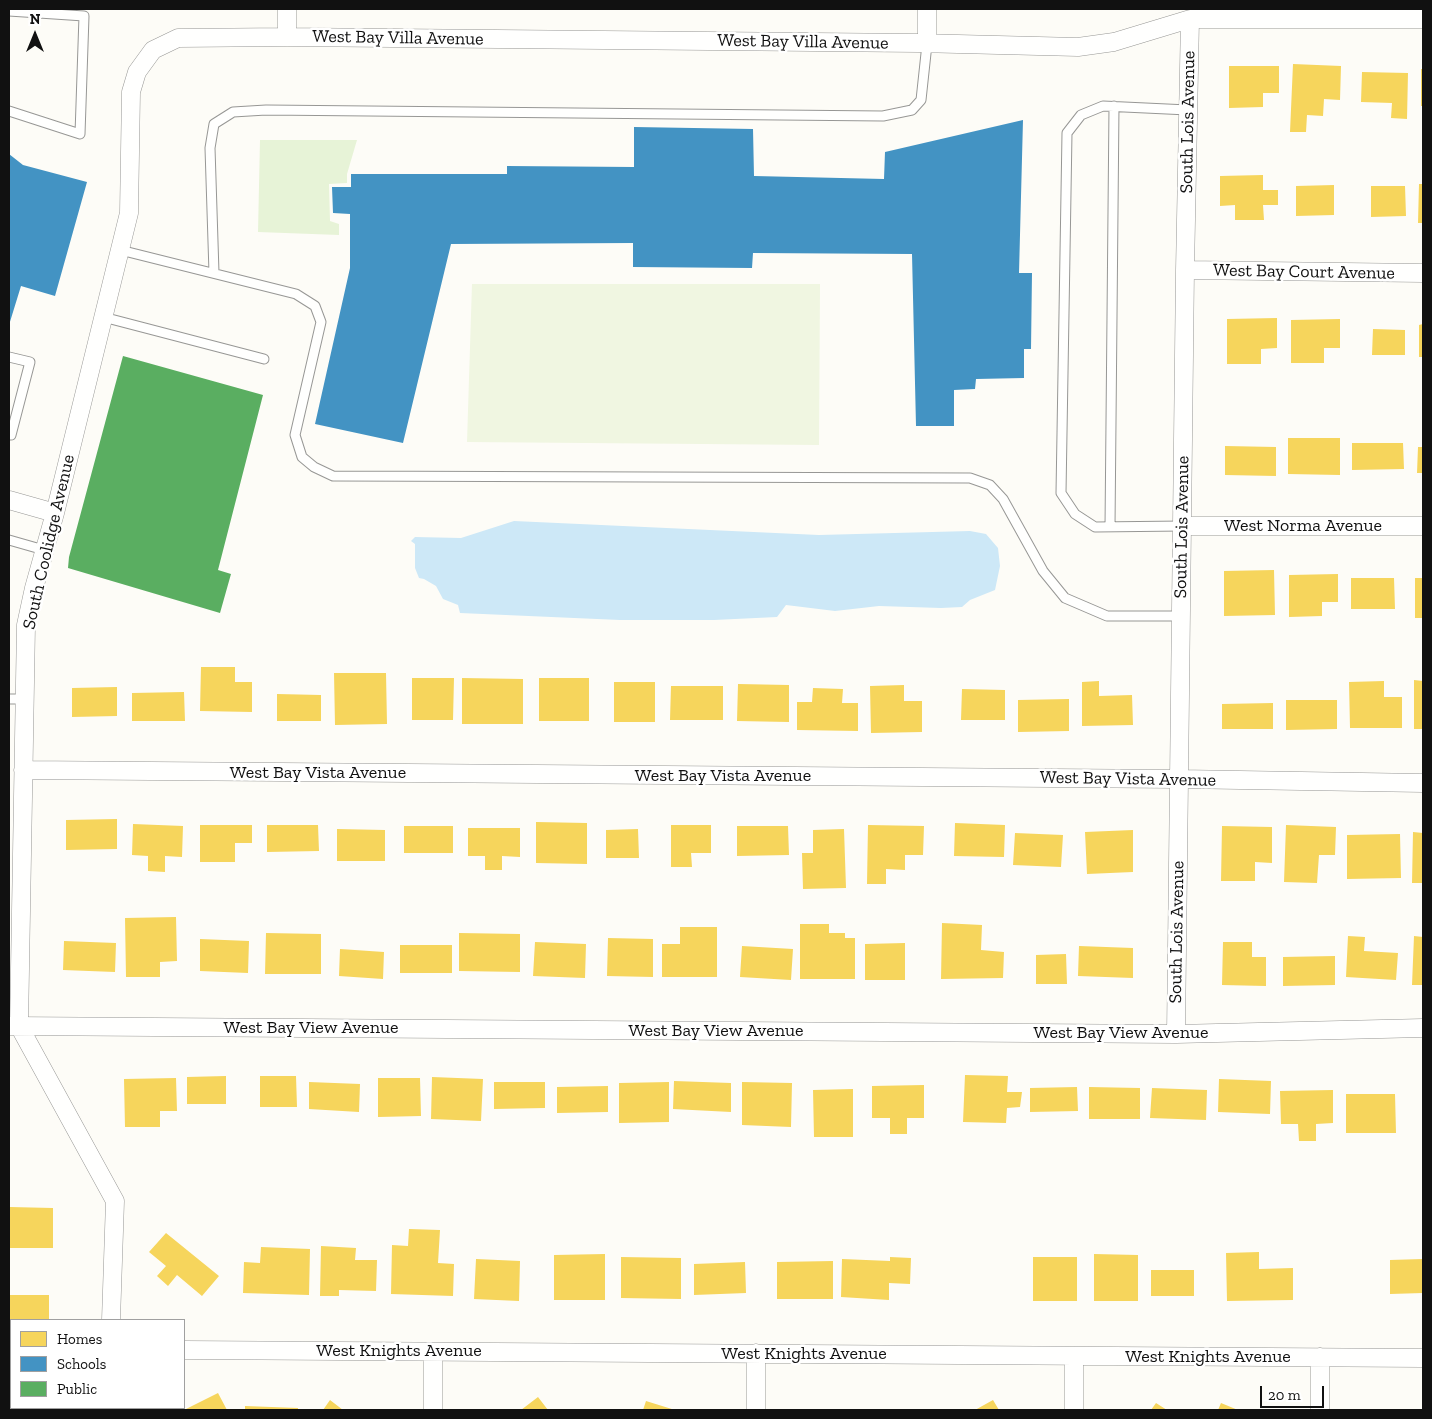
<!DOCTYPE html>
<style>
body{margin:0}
#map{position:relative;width:1432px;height:1419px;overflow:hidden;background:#fdfcf7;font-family:"Zilla Slab",serif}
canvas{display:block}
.frame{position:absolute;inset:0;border:10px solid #111;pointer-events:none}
.legend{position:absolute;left:10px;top:1319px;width:175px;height:90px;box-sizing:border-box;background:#fff;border:1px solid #a0a0a0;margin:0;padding:6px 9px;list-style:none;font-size:15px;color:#111}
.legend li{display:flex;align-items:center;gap:10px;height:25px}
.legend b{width:25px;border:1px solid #a0a0a0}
.north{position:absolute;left:10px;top:10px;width:50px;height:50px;-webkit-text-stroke:4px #fff;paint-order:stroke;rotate:0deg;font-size:14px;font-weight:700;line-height:20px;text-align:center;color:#111}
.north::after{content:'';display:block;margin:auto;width:18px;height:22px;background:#111;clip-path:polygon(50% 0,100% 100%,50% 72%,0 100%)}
.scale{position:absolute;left:1260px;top:1386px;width:64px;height:22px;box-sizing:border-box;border:2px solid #111;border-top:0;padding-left:6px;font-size:15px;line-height:18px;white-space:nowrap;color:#111;-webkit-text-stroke:4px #fff;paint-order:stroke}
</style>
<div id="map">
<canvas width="1432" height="1419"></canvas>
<div class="frame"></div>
<ul class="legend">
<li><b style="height:14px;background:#f6d55c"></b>Homes</li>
<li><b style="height:14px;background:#4393c3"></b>Schools</li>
<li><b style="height:14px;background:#5aae61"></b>Public</li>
</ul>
<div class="north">N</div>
<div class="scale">20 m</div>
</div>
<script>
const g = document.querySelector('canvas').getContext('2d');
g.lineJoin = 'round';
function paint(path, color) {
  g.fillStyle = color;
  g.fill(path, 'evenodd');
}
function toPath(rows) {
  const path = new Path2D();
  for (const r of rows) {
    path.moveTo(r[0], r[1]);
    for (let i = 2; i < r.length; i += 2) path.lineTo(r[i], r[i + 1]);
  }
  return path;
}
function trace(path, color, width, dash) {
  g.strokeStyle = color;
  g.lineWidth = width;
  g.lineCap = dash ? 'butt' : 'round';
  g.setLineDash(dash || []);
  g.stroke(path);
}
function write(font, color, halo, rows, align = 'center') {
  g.font = font + ' "Zilla Slab",serif';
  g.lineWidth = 5;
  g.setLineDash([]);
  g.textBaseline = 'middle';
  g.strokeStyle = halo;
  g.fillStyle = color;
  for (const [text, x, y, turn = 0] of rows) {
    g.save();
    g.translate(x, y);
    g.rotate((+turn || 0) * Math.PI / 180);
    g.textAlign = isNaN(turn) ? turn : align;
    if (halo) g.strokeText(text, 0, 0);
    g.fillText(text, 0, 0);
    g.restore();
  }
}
paint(toPath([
 [260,140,357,140,347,174,347,183,329,184,330,221,339,224,339,235,258,232]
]), '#e7f3d7');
paint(toPath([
 [472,284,820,284,819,445,467,442]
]), '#f0f6e1');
paint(toPath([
 [514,521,819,535,970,531,986,534,998,548,1000,566,995,590,970,600,962,607,941,608,879,606,835,611,786,605,777,617,714,620,620,620,460,613,458,605,443,599,436,586,424,579,419,578,415,568,415,544,411,541,415,537,461,538]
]), '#cde8f7');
paint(toPath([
 [1293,64,1341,66,1340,100,1324,99,1323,116,1307,115,1306,132,1290,132],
 [1229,66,1279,66,1279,93,1263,93,1263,107,1229,108],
 [1421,69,1423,69,1423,106,1421,106],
 [1362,72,1408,73,1407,119,1391,118,1392,103,1361,102],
 [1263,175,1263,190,1278,190,1278,205,1263,205,1264,220,1235,220,1235,205,1220,206,1220,176],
 [1419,184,1423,184,1423,223,1418,223],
 [1334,185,1334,215,1296,216,1296,186],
 [1371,186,1405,186,1406,216,1371,217],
 [1277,318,1277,348,1261,349,1261,364,1227,364,1227,319],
 [1340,319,1340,348,1324,348,1324,363,1291,363,1291,320],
 [1423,324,1423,357,1419,357,1419,325],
 [1373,329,1405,330,1405,355,1372,355],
 [1288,438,1340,438,1340,475,1288,474],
 [1352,443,1403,443,1404,469,1352,470],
 [1225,446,1276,447,1276,476,1225,475],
 [1418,447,1423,447,1423,473,1417,473],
 [1274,570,1275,615,1224,616,1224,571],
 [1338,574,1338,602,1322,602,1322,616,1289,617,1289,575],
 [1351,578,1394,578,1395,609,1351,609],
 [1415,578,1423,578,1423,618,1415,618],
 [201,667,235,667,235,682,252,682,252,712,200,711],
 [334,673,386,673,387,724,335,725],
 [412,678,454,678,453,720,412,720],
 [462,678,523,679,523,724,462,724],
 [539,678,589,678,589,721,539,721],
 [1414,680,1423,681,1423,729,1414,729],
 [1099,681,1099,696,1132,695,1133,725,1082,726,1082,682],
 [1384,681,1384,697,1402,697,1402,728,1350,728,1349,682],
 [614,682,655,682,655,722,614,722],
 [738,684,789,685,789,722,737,721],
 [904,685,904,701,922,701,922,732,871,733,870,686],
 [671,686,723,686,723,720,670,720],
 [117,687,117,716,72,717,72,688],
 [813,688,843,689,842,703,858,703,858,731,797,730,797,702,812,702],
 [962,689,1005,690,1005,720,961,720],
 [184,692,185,721,132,721,132,693],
 [277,694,321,695,321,721,277,721],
 [1069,699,1069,731,1018,732,1018,700],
 [1286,700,1337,700,1337,729,1286,730],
 [1273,703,1273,729,1222,729,1222,704],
 [117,819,117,849,66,850,66,820],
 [536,822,587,823,587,864,536,863],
 [955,823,1005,825,1004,857,954,856],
 [133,824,183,826,182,857,165,856,165,872,148,871,148,856,132,855],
 [200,825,252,825,252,843,235,843,235,862,200,862],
 [267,825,318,825,319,851,267,852],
 [671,825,711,825,711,853,691,853,692,867,671,867],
 [868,825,924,826,923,855,905,855,905,870,886,869,886,884,867,884],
 [1286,825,1336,827,1335,855,1319,855,1317,883,1284,882],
 [404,826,453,826,453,853,404,853],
 [737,826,788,826,789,855,737,856],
 [1222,826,1272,827,1272,863,1255,862,1255,881,1221,881],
 [468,828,520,828,520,857,502,856,502,870,485,870,485,856,468,856],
 [337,829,385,830,385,861,337,861],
 [638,829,639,858,606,858,606,830],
 [844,829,846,888,803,889,802,853,813,853,813,830],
 [1133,830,1133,872,1087,874,1085,832],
 [1413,832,1423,833,1423,883,1412,883],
 [1015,833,1063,835,1061,867,1013,865],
 [1400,834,1401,878,1347,879,1347,835],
 [176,917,177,961,160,962,160,977,126,977,125,918],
 [942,923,982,925,981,950,1004,952,1003,978,941,979],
 [800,924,829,924,829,933,845,933,845,938,855,938,855,979,800,979],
 [680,927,717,927,717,977,662,977,662,944,680,944],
 [266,933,321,934,321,974,265,974],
 [459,933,520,934,520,972,459,971],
 [1348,936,1365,937,1364,951,1398,953,1396,980,1346,977],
 [1414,936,1423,937,1423,985,1412,985],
 [608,938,653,939,653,977,607,976],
 [200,939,249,941,248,973,200,971],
 [64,941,116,943,115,972,63,970],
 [535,942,586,944,585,978,533,976],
 [1223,942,1252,942,1252,957,1266,957,1266,986,1222,985],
 [905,943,905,980,865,980,865,944],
 [400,945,452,945,452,973,400,973],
 [742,946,793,949,791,980,740,977],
 [1079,946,1133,948,1133,978,1078,976],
 [340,949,384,952,383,979,339,976],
 [1066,954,1067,984,1036,984,1036,955],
 [1335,956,1335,985,1283,986,1283,957],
 [965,1075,1008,1076,1007,1092,1022,1092,1020,1107,1007,1108,1006,1123,963,1122],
 [226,1076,226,1104,187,1104,187,1077],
 [260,1076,296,1076,297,1107,260,1107],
 [432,1077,483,1079,481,1121,431,1119],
 [176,1078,177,1111,160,1111,160,1127,125,1127,124,1079],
 [378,1078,420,1078,421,1116,378,1117],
 [1219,1079,1271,1081,1270,1114,1218,1112],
 [674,1081,731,1083,731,1112,673,1109],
 [309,1082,360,1084,359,1112,309,1109],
 [494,1082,545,1082,545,1108,494,1109],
 [669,1082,669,1122,619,1123,619,1083],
 [742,1082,792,1083,791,1127,742,1125],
 [924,1085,924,1118,907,1118,907,1134,890,1134,890,1118,872,1118,872,1086],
 [608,1086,608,1112,557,1113,557,1087],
 [1077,1087,1078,1111,1030,1112,1030,1088],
 [1089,1087,1140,1088,1140,1119,1089,1119],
 [1152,1088,1207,1090,1206,1120,1150,1118],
 [853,1089,853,1137,814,1137,813,1090],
 [1333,1090,1333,1123,1316,1124,1316,1141,1299,1141,1298,1124,1281,1124,1280,1091],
 [1346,1094,1395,1094,1396,1133,1346,1133],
 [10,1207,53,1208,53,1248,10,1248],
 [409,1229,440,1230,438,1263,454,1264,453,1296,391,1294,392,1245,408,1246],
 [166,1233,219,1276,202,1296,177,1275,168,1286,157,1276,166,1266,149,1252],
 [321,1246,356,1248,355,1260,377,1260,376,1291,339,1290,339,1296,320,1296],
 [261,1247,310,1249,309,1295,243,1293,244,1262,260,1263],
 [1259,1252,1259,1269,1293,1268,1293,1300,1227,1301,1226,1253],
 [605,1254,605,1300,554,1300,554,1255],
 [1094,1254,1138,1255,1138,1301,1094,1301],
 [621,1257,681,1258,681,1299,621,1298],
 [890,1257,911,1258,910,1284,889,1283,889,1300,841,1297,842,1259,890,1261],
 [1033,1257,1077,1257,1077,1301,1033,1301],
 [476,1259,520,1261,519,1301,474,1299],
 [1423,1259,1423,1293,1390,1294,1390,1260],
 [833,1261,833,1299,777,1299,777,1262],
 [745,1262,746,1293,694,1295,694,1264],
 [1151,1270,1194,1270,1194,1296,1151,1296],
 [9,1295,49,1295,49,1320,11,1320,11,1348,9,1348],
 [218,1393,227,1410,184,1410],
 [538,1397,548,1410,521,1410],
 [330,1400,343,1410,323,1410],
 [993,1400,999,1410,975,1410],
 [646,1401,675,1410,643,1410],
 [1156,1403,1167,1410,1151,1410],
 [1221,1403,1238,1410,1218,1410],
 [245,1406,298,1408,298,1410,245,1410],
 [15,1408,55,1408,55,1410,15,1410]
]), '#f6d55c');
paint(toPath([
 [1023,120,1019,273,1032,273,1031,349,1024,349,1024,378,976,379,975,389,954,390,954,426,916,426,912,254,753,253,752,268,633,267,633,243,451,244,403,443,315,424,350,268,350,214,333,213,332,187,351,187,351,174,507,174,507,166,634,167,634,127,753,129,754,176,884,179,885,152],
 [9,154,23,165,87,182,55,296,21,286,9,325]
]), '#4393c3');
paint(toPath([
 [123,356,263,395,218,570,231,574,220,613,68,568,69,557]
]), '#5aae61');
const lane = toPath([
 [9,11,84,16,80,134,9,111],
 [120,250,296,294,315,306,321,322,295,435,302,457,314,467,333,476,970,478,990,485,1003,499,1043,571,1065,598,1107,616,1181,616],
 [214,273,210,148,214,124,233,112,266,110,883,116,912,110,921,100,927,44],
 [103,317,264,359],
 [9,357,30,362,11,435,9,435],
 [1183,526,1095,527,1075,514,1061,493,1067,133,1081,115,1103,106,1188,110],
 [1110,527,1114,106],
 [9,540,44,550],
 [9,699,24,699]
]);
const street = toPath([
 [287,37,287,9],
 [927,44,927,9],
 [1185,270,1423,273],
 [9,500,55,513],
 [1183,526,1423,526],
 [23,770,1179,779,1423,783],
 [9,1026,1176,1034,1423,1028],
 [1176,1034,1185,270,1190,19],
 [111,1320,115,1201,19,1026,26,625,34,588,55,513,129,213,131,92,137,72,153,50,178,38,287,37,918,43,1078,47,1114,42,1190,19,1423,19],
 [184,1350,1423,1358],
 [433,1352,433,1410],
 [756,1353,756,1410],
 [1074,1356,1074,1410],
 [1320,1357,1320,1410],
 [110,1408,110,1410]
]);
trace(lane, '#979795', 11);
trace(street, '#979795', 19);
trace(lane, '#fffffe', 9);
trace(street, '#fffffe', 18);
write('18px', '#111', '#fff', [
 ["West Bay Villa Avenue",398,38,1],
 ["West Bay Villa Avenue",803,42,1],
 ["South Lois Avenue",1188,122,-89],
 ["West Bay Court Avenue",1304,272,1],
 ["West Norma Avenue",1303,526],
 ["South Lois Avenue",1182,527,-89],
 ["South Coolidge Avenue",49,542,-77],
 ["West Bay Vista Avenue",318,773],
 ["West Bay Vista Avenue",723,776],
 ["West Bay Vista Avenue",1128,779,1],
 ["South Lois Avenue",1177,932,-89],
 ["West Bay View Avenue",311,1028],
 ["West Bay View Avenue",716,1031],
 ["West Bay View Avenue",1121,1033],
 ["West Knights Avenue",399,1351],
 ["West Knights Avenue",804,1354],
 ["West Knights Avenue",1208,1357]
]);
</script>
